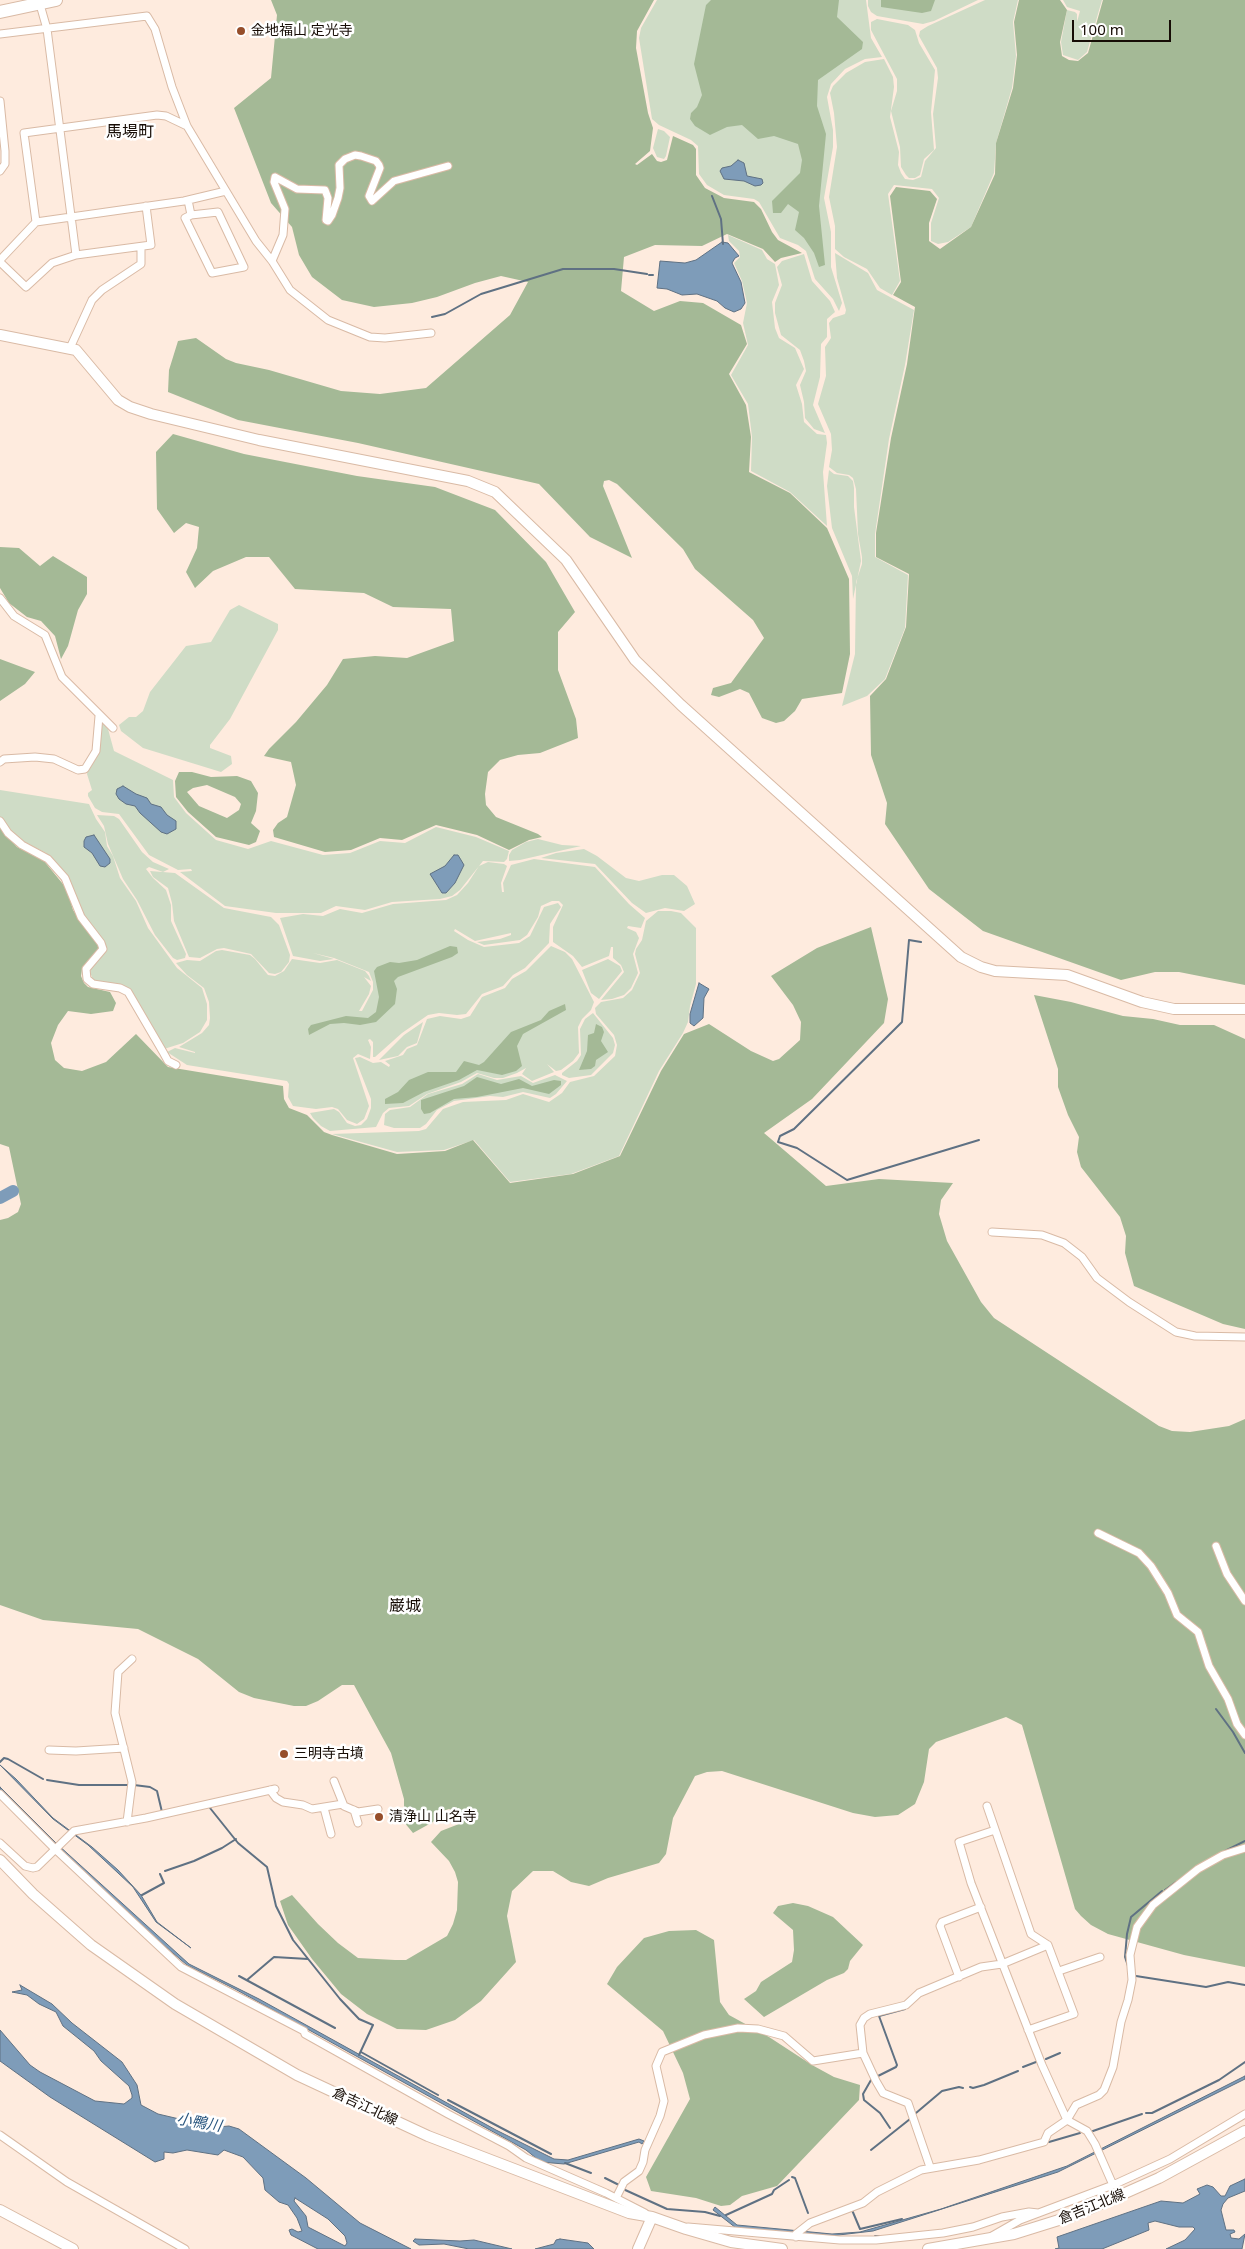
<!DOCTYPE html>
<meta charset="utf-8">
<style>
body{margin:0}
#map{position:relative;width:1245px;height:2249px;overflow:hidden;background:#feebde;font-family:"Noto Sans",sans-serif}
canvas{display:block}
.scale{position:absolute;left:1072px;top:20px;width:99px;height:22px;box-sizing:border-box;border:2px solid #160c05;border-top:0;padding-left:6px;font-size:15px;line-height:18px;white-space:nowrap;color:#160c05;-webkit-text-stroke:4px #fff;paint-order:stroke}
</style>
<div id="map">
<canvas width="1245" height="2249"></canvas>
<div class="scale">100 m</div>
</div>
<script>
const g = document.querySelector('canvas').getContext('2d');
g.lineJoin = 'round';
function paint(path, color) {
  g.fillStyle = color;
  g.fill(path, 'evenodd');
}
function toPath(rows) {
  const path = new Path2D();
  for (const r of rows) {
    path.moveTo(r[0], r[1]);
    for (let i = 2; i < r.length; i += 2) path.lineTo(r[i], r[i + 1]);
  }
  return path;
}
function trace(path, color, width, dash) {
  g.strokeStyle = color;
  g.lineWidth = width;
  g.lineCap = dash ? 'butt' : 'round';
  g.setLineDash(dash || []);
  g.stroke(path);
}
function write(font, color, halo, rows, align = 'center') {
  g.font = font + ' "Noto Sans","Noto Sans JP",sans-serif';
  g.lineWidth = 5;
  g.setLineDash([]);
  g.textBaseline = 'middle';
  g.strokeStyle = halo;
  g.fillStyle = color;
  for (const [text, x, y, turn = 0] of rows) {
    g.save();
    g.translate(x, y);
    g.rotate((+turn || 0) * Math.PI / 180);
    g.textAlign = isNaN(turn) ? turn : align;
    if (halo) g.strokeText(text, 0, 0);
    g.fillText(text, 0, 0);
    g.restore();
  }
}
paint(toPath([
 [657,0,866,0,871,38,882,57,865,59,845,69,831,84,827,97,833,130,833,147,824,198,831,232,831,267,842,303,839,311,833,299,815,279,806,251,798,245,780,238,759,202,754,199,724,195,707,185,699,174,698,146,691,140,659,125,652,119,639,38,641,28],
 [868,0,978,0,934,21,923,24,877,16,871,12,868,6],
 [985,0,1018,0,1013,22,1016,56,1012,88,996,143,994,173,971,227,948,242,938,244,931,241,931,223,939,198,932,189,894,185,888,194,900,281,892,295,880,288,867,269,844,257,835,249,835,226,829,197,837,147,834,113,830,93,833,86,846,73,865,62,884,59,893,77,894,87,890,117,899,152,898,165,901,173,905,179,913,180,921,177,925,161,936,148,933,114,938,78,937,68,919,36,920,31,928,26],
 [1063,0,1102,0,1087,52,1078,60,1063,55,1061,42,1067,10,1075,12,1077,14,1077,22,1080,11,1067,7],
 [877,19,908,25,915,30,919,43,935,70,931,112,934,150,924,159,920,175,915,178,909,178,906,175,901,167,900,147,891,111,897,91,897,79,871,30,871,22],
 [658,129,664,131,670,137,666,156,664,159,657,157,653,148],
 [728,235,762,250,767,259,775,264,779,285,772,302,775,328,779,338,795,348,804,369,796,385,802,404,804,422,817,434,826,435,827,443,823,472,827,526,790,492,751,471,752,437,748,404,731,375,748,345,743,323,747,303,742,281,734,263,740,257,739,251,729,241],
 [835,253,868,273,877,290,914,310,905,365,889,439,875,534,875,557,908,575,905,628,885,679,867,696,842,706,855,654,856,582,862,564,862,557,858,534,856,489,853,478,849,475,837,473,829,467,832,450,831,434,818,404,826,376,825,347,831,338,829,323,833,318,845,314,846,310,837,278],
 [804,254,812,281,830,301,835,312,827,319,827,337,821,344,820,377,813,405,825,433,814,429,805,418,804,402,800,385,806,371,804,361,800,350,781,335,775,313,775,303,782,285,777,267,782,261],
 [829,470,834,474,848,476,853,481,854,488,854,507,861,561,853,599,852,576,832,528,827,486],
 [239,605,278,624,278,630,230,719,210,745,210,748,231,756,232,764,221,772,143,748,121,731,119,725,129,717,136,717,143,711,150,692,186,646,211,642,230,610],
 [104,724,108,729,114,751,173,780,174,797,186,813,216,840,248,849,271,841,323,855,350,853,380,841,405,843,436,827,476,837,509,851,507,859,504,862,483,861,460,890,452,896,440,899,392,902,365,910,336,906,321,913,276,913,225,906,180,872,192,871,191,869,178,870,149,855,119,814,102,812,95,808,88,796,88,793,92,790,87,774,100,725],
 [0,790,89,804,96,819,105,832,107,846,113,856,120,878,136,901,148,928,177,968,202,988,207,1004,207,1020,200,1032,183,1043,164,1049,129,990,121,985,93,980,90,972,93,964,82,914,72,886,46,853,19,839,0,817],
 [97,815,114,816,119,819,142,852,153,862,169,869,163,872,149,867,146,869,153,878,166,890,171,905,171,921,186,954,185,958,177,960,173,958,155,935,137,900,123,879,108,844,104,826],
 [538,839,562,845,581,846,520,860,509,861,509,855,512,850,526,842],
 [584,849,597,856,626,878,639,881,662,875,674,875,687,886,695,904,684,911,665,908,646,913,632,903,595,864,541,858,556,853],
 [534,859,595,867,629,904,645,918,641,928,628,926,627,928,636,932,639,938,633,954,638,973,631,988,624,995,612,999,601,1000,624,972,621,965,613,958,613,947,611,947,609,956,582,967,573,956,553,942,553,927,563,905,559,901,552,901,541,906,538,917,527,935,520,940,484,945,477,942,500,939,511,935,511,933,475,941,455,929,454,931,468,940,484,947,519,943,530,936,544,907,558,903,561,907,550,924,549,943,525,968,513,975,503,986,482,994,466,1014,457,1015,439,1013,428,1015,402,1033,375,1057,373,1057,373,1042,370,1039,368,1040,371,1047,370,1059,358,1054,353,1058,369,1106,364,1119,357,1124,347,1120,338,1109,332,1107,316,1109,293,1106,288,1097,289,1084,287,1081,187,1065,167,1052,175,1048,195,1053,195,1052,179,1047,202,1033,209,1025,210,1018,209,1002,204,988,187,975,176,963,187,960,200,961,216,951,222,950,250,955,255,959,268,975,275,976,284,971,292,959,320,963,337,960,365,971,369,976,371,981,364,977,371,986,369,994,359,1011,362,1011,373,990,373,982,369,972,334,958,313,953,334,959,320,961,293,956,280,918,303,914,323,916,340,909,362,913,393,904,446,900,457,895,468,883,479,866,488,862,504,864,507,866,501,883,502,892,504,892,503,883,511,865],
 [150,871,175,873,224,908,271,917,279,925,290,955,289,962,281,972,275,974,269,973,251,954,224,948,217,949,200,958,189,957,174,921,172,903,168,888,153,877],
 [658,911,671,911,681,913,696,928,696,984,690,1006,688,1022,683,1033,659,1071,619,1156,571,1174,510,1182,474,1140,444,1150,397,1152,332,1134,419,1131,426,1129,443,1109,463,1102,506,1100,523,1094,549,1102,562,1093,570,1082,594,1076,615,1056,617,1045,614,1035,596,1014,595,1008,601,1002,623,998,632,990,640,973,635,954,636,949,642,940,646,921],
 [551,946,565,952,572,959,594,1002,591,1010,582,1019,578,1027,579,1053,573,1061,561,1070,556,1071,547,1064,554,1072,532,1081,522,1074,526,1068,517,1073,503,1078,494,1078,477,1073,461,1082,427,1094,409,1106,389,1108,383,1113,376,1127,330,1131,321,1126,313,1118,310,1113,334,1109,339,1112,347,1123,355,1126,361,1125,367,1119,371,1108,371,1099,355,1058,360,1057,373,1063,381,1062,389,1067,390,1065,385,1061,403,1055,407,1049,417,1045,427,1019,440,1016,461,1019,470,1016,482,997,505,988,512,979,526,971],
 [608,959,620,966,622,971,599,999,591,993,582,970],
 [593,1013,613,1038,615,1045,613,1053,591,1075,569,1078,562,1075,562,1073,577,1061,581,1055,580,1029,585,1019],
 [423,1022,417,1043,407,1047,398,1056,379,1060,404,1035],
 [478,1074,497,1080,521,1076,533,1083,555,1075,567,1081,556,1094,550,1098,523,1092,503,1097,490,1096,454,1101,437,1110,426,1124,420,1128,394,1128,384,1125,385,1114,390,1110,410,1107,428,1094,462,1084]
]), '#cfdcc6');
paint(toPath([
 [271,0,654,0,637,31,636,48,648,113,653,128,650,151,635,164,637,165,652,154,657,161,661,162,667,160,673,136,693,145,696,149,696,175,705,188,724,198,754,202,761,209,772,232,778,240,802,253,781,258,775,262,763,249,727,234,702,246,655,245,624,257,621,291,654,311,680,301,703,303,741,325,747,344,729,374,746,405,751,437,749,472,790,493,827,528,849,579,850,654,842,693,802,699,795,711,784,721,776,723,762,718,749,693,740,689,719,697,711,695,713,688,731,683,764,638,753,620,695,569,683,549,617,484,609,480,604,481,603,486,632,558,590,537,539,484,358,443,238,420,168,392,169,370,178,341,196,338,226,359,236,363,269,370,341,391,380,394,426,388,510,315,528,282,501,276,475,283,437,297,412,303,374,307,342,300,312,277,299,255,292,227,271,203,234,108,271,78,277,15],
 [711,0,839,0,837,17,863,42,862,49,818,80,817,106,826,134,819,206,825,265,819,267,814,253,804,238,795,230,799,212,788,204,781,213,773,213,772,201,800,173,802,160,798,144,774,136,758,139,742,125,727,127,710,135,695,126,690,119,691,113,697,107,702,95,694,64,706,5],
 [881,0,935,0,931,11,922,13,881,7],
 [1019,0,1060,0,1067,10,1060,42,1062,56,1069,60,1078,61,1088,53,1103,0,1245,0,1245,985,1179,972,1155,972,1121,980,983,931,929,889,885,824,887,803,871,755,870,696,886,679,906,627,909,574,876,557,876,533,891,438,907,364,915,307,893,295,901,282,890,196,896,187,930,191,937,199,929,223,929,241,940,249,971,227,995,174,996,143,1013,88,1017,55,1014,22],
 [173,434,244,454,357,476,435,487,495,510,546,562,575,612,558,632,558,670,576,719,578,738,540,753,518,755,500,760,488,772,485,794,486,805,496,817,538,834,542,837,529,840,509,850,477,835,436,825,402,840,380,838,351,850,325,852,274,837,273,830,278,823,287,817,296,785,291,762,264,756,269,749,296,722,327,685,343,659,375,656,407,658,454,641,451,609,393,607,364,593,295,589,269,557,246,557,213,571,195,588,186,572,197,548,199,527,186,523,174,533,157,509,156,452],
 [0,547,19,548,40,566,53,556,87,577,87,594,78,610,68,646,61,659,55,636,41,621,27,617,9,603,0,588],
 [0,659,35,672,25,684,0,701],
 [179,772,192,772,211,777,237,776,251,781,258,793,256,811,251,823,260,831,256,842,249,845,216,837,188,812,176,797,175,781],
 [207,785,235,797,241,804,239,810,227,818,199,806,187,792,193,788],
 [0,828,17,847,44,861,67,889,73,910,100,948,99,952,82,969,81,976,84,983,88,987,110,992,116,1003,113,1011,91,1014,68,1011,58,1025,51,1043,55,1060,64,1068,82,1071,106,1062,136,1034,168,1067,283,1086,284,1099,289,1108,307,1115,324,1132,332,1135,397,1154,445,1151,473,1140,510,1183,573,1174,620,1156,661,1071,684,1034,709,1024,751,1051,773,1061,779,1059,800,1040,801,1022,793,1005,771,976,817,948,871,927,888,999,884,1023,812,1099,764,1133,826,1186,879,1179,953,1183,941,1200,939,1214,947,1241,981,1302,994,1318,1159,1426,1172,1431,1190,1432,1229,1426,1245,1419,1245,1967,1184,1955,1108,1934,1091,1925,1081,1916,1075,1909,1022,1725,1006,1717,936,1742,929,1749,924,1782,915,1804,898,1815,875,1817,853,1813,722,1771,707,1772,695,1776,673,1818,666,1854,659,1863,608,1878,589,1886,571,1882,553,1871,533,1871,512,1891,507,1916,516,1962,481,2001,455,2020,426,2030,397,2029,367,2014,341,1994,312,1959,288,1925,280,1901,292,1895,318,1924,338,1943,358,1958,395,1960,406,1960,447,1936,453,1924,457,1910,458,1882,455,1872,449,1861,431,1842,441,1831,459,1824,460,1814,449,1809,440,1812,433,1822,413,1833,404,1822,404,1799,391,1753,354,1685,342,1685,318,1701,306,1706,294,1706,254,1698,239,1692,198,1659,138,1629,43,1620,0,1605,0,1220,8,1218,18,1212,21,1204,9,1147,0,1144],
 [450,946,457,947,458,953,452,957,398,977,394,981,397,989,395,1004,376,1022,360,1025,344,1023,330,1024,309,1035,308,1029,311,1025,346,1016,368,1018,376,1012,379,997,374,971,377,967,390,962,399,963,417,960],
 [1034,995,1071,1002,1123,1016,1153,1019,1180,1025,1214,1025,1245,1039,1245,1329,1223,1324,1134,1286,1125,1253,1126,1236,1120,1217,1081,1167,1077,1152,1079,1137,1068,1115,1058,1087,1058,1069],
 [565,1004,566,1010,523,1034,517,1046,522,1066,516,1071,502,1075,477,1070,459,1080,424,1092,403,1103,385,1104,385,1099,398,1092,409,1080,428,1072,456,1072,464,1061,479,1065,484,1062,511,1032,541,1020,549,1011],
 [596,1024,602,1027,604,1032,601,1041,608,1052,596,1060,595,1066,591,1069,579,1070,587,1051,588,1035,594,1033],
 [477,1077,501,1084,519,1079,532,1086,554,1080,561,1081,561,1085,549,1094,523,1088,477,1097,454,1099,430,1113,424,1114,421,1109,421,1100,464,1086],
 [793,1903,808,1906,833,1917,863,1945,850,1961,848,1969,844,1973,827,1980,764,2017,744,1999,756,1991,761,1982,792,1962,794,1950,793,1930,773,1913,778,1906],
 [696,1930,714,1940,720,2002,729,2015,769,2037,812,2065,834,2077,860,2085,859,2100,777,2186,742,2196,730,2205,721,2206,696,2198,651,2191,646,2177,690,2099,683,2073,663,2031,607,1984,617,1967,644,1938,669,1931]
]), '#a4b996');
const water = toPath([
 [738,160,744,163,747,176,762,179,763,183,761,185,755,186,744,181,724,179,720,171,722,168,731,166,738,160],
 [722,242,728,243,739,256,735,258,732,263,741,282,745,303,741,309,734,312,725,308,717,301,697,294,682,295,667,289,657,288,660,261,685,263,696,260,722,242],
 [123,786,136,794,147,798,151,804,161,807,167,815,176,821,176,829,167,834,161,832,140,813,135,806,126,804,119,799,116,794,117,789,123,786],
 [94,835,110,859,110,863,105,867,100,866,92,853,84,847,84,841,86,837,94,835],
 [454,855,458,855,464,865,455,883,446,893,442,893,430,874,445,866,454,855],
 [699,983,709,989,704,998,703,1018,694,1026,690,1023,690,1014,699,983],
 [0,1765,16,1779,53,1818,92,1847,118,1870,141,1895,157,1922,191,1948,156,1922,133,1887,88,1845,53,1819,0,1765],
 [0,1787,57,1844,189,1964,259,1999,496,2130,554,2159,568,2160,639,2139,644,2141,642,2144,639,2142,564,2164,541,2162,526,2150,235,1989,187,1965,147,1931,55,1844,0,1790,0,1787],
 [20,1985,52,2004,72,2023,122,2062,137,2085,141,2105,158,2114,192,2122,218,2127,229,2126,239,2129,306,2178,360,2223,411,2249,318,2249,291,2235,289,2230,292,2229,298,2232,302,2231,297,2218,288,2205,279,2202,265,2190,263,2178,243,2157,224,2150,218,2155,187,2150,173,2153,164,2152,164,2159,155,2162,50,2097,0,2061,0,2030,30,2065,40,2072,95,2101,124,2104,132,2098,132,2095,129,2086,101,2061,94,2051,63,2026,56,2012,39,2004,27,1995,12,1992,22,1990,20,1985],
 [295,2198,328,2219,345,2236,347,2243,345,2246,308,2227,306,2216,294,2201,295,2198],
 [1245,2076,1245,2079,1058,2172,873,2231,830,2236,736,2228,713,2210,715,2207,737,2225,832,2234,860,2232,941,2209,1067,2166,1245,2076],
 [1245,2179,1245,2191,1228,2198,1223,2204,1221,2210,1226,2230,1234,2230,1235,2232,1230,2234,1231,2238,1239,2239,1245,2234,1242,2249,1166,2249,1185,2240,1195,2229,1193,2227,1179,2227,1155,2221,1148,2223,1149,2230,1102,2249,1055,2249,1059,2248,1057,2237,1161,2201,1183,2203,1200,2194,1197,2189,1207,2185,1213,2187,1221,2196,1225,2196,1230,2186,1245,2179],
 [415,2239,460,2241,474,2240,512,2249,469,2249,444,2244,419,2245,413,2241,415,2239],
 [560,2239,588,2243,594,2249,535,2249,554,2244,556,2240,560,2239]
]);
paint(water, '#7e9cb9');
trace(water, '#5f7183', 1);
trace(toPath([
 [712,196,721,219,723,244],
 [649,275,653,275],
 [432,317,445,314,481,294,563,269,614,269,647,274],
 [921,942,909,940,902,1022,794,1129,780,1136,778,1142,797,1148,847,1180,979,1140],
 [1216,1709,1233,1732,1245,1753],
 [0,1762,4,1758,8,1759,43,1779],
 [47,1780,79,1785,129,1785],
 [134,1785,150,1787,157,1791,162,1812],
 [210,1808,238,1843,267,1867,276,1906,293,1940,340,1999,359,2019,373,2025,359,2055],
 [1225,1851,1245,1841],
 [165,1871,194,1861,222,1848,236,1839],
 [1165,1890,1176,1882],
 [142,1895,164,1883,160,1874],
 [1128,1966,1125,1957,1127,1934,1131,1917,1162,1891],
 [239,1976,335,2028],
 [1136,1976,1206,1987,1228,1982,1245,1985],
 [247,1980,274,1957,308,1959],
 [361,2052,438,2095],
 [1046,2059,1060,2053],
 [1023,2067,1036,2062],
 [878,2076,896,2067,897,2065,879,2016,905,2009],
 [871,2080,863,2094,864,2100,880,2113,890,2128],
 [970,2087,973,2088,984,2085,1018,2071],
 [448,2100,551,2154],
 [916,2113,942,2091,959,2087,963,2088],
 [1146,2113,1152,2113,1219,2080,1245,2062],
 [1093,2131,1142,2114],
 [1049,2142,1080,2133],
 [871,2150,910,2119],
 [565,2163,591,2173],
 [792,2177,795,2178,808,2213],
 [605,2178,619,2185],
 [623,2189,667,2209,705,2212,720,2216],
 [852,2210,860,2229,902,2219],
 [726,2215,772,2194,774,2190,789,2180],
 [875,2236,883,2236]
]), '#5f7183', 2);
trace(toPath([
 [0,1198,13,1191]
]), '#7e9cb9', 12);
const street = toPath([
 [39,1,47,29,76,255],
 [0,34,147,16,155,29,172,87,187,126,256,241,272,261,290,290,328,320,370,337,385,338,431,333],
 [0,101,5,151,5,164,0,171],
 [188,200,191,215,185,218,212,273,244,267,218,212,191,215],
 [36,222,24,133,157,115,166,116,187,126],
 [0,260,36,222,184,201,226,191],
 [272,261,283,235,285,209,274,182,275,177,297,189,325,190,328,198,326,220,328,221,332,215,338,198,340,188,339,165,345,159,355,155,361,156,376,161,379,165,380,168,369,196,372,201,394,181,448,166],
 [0,262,26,287,52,263,76,255,151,245,146,206],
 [70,348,92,300,102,290,141,264,141,247],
 [0,598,14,616,45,635,62,677,113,728],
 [0,762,4,759,35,757,54,759,78,770,85,769,96,751,99,716],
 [0,821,8,833,22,845,48,859,65,878,81,917,101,943,103,949,86,969,87,979,93,984,120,988,128,992,163,1052,168,1061,176,1065],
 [992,1232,1042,1235,1064,1243,1082,1257,1097,1278,1129,1302,1176,1332,1195,1336,1245,1337],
 [1098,1533,1139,1553,1151,1566,1168,1593,1177,1615,1198,1632,1209,1666,1228,1699,1237,1724,1245,1735],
 [1216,1546,1227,1574,1245,1601],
 [49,1750,76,1751,124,1748],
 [334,1781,344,1806,358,1812,378,1809],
 [270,1790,276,1798,283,1802,303,1805,312,1809,343,1804],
 [0,1794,55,1849,181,1967,304,2031,305,2034,448,2114,509,2146,526,2158,606,2193,645,2213],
 [987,1806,1031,1934,1048,1945,1074,2014,1028,2030],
 [324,1808,331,1834],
 [354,1810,358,1823],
 [127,1822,132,1782,115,1713,118,1672,132,1659],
 [995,1830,959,1842,971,1883,1042,2065,1067,2120,1087,2131,1095,2144,1113,2185],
 [0,1843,25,1866,33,1868,37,1867,74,1831,146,1818,275,1789],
 [1059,1971,1100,1957],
 [959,1977,940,1926,942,1922,981,1907],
 [0,2135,67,2182,185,2249],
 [930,2167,908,2103,883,2093,876,2081,863,2053,860,2025,864,2018,870,2014,906,2005,919,1993,981,1967,1002,1964,1048,1945],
 [616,2198,624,2182,639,2171,643,2162,645,2150,660,2116,664,2101,656,2066,662,2052,704,2035,738,2028,758,2029,784,2036,813,2061,863,2053],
 [688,2227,840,2240,876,2240,943,2233,973,2227,1002,2217,1029,2212,1038,2213],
 [992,2236,1020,2220,1113,2185,1170,2159,1245,2114],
 [796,2237,796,2234,810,2223,863,2203,877,2192,921,2170,979,2160,1044,2142,1048,2133,1067,2120,1076,2105,1099,2095,1104,2090,1113,2067,1121,2022,1128,2000,1132,1980,1130,1955,1137,1927,1153,1905,1198,1869,1223,1855,1245,1848]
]);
const secondary = toPath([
 [0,335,76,350,118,400,130,407,151,414,259,440,468,481,495,492,566,560,635,660,681,705,961,957,981,967,995,971,1067,975,1142,1002,1174,1009,1245,1009],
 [0,1860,33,1894,91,1945,175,2004,297,2075,428,2136,629,2213,652,2217,686,2229,731,2242,782,2249],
 [0,2210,73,2249],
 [638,2249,652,2217],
 [928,2249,1014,2234,1078,2214,1159,2178,1245,2131]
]);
const highway = toPath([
 [0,12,56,0]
]);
trace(street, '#d9baa5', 9);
trace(secondary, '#d9baa5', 12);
trace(highway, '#d9baa5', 14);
trace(street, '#fff', 7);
trace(secondary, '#fff', 10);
trace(highway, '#fff', 12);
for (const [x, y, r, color] of [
 [241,31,5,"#964e2a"],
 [284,1754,5,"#964e2a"],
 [379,1817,5,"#964e2a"]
]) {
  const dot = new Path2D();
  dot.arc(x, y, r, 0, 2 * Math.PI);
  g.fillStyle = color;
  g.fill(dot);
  trace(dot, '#fff', 2);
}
write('14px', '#160c05', '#fff', [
 ["金地福山 定光寺",251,31],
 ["三明寺古墳",294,1754],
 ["清浄山 山名寺",389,1817]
], 'left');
write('14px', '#160c05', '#fff', [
 ["倉吉江北線",365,2107,25],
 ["倉吉江北線",1092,2207,-22]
]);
write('italic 15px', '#29567f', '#fff', [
 ["小鴨川",199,2123,10]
]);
write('16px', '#160c05', '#fff', [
 ["馬場町",130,132],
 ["巌城",405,1606]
]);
</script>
